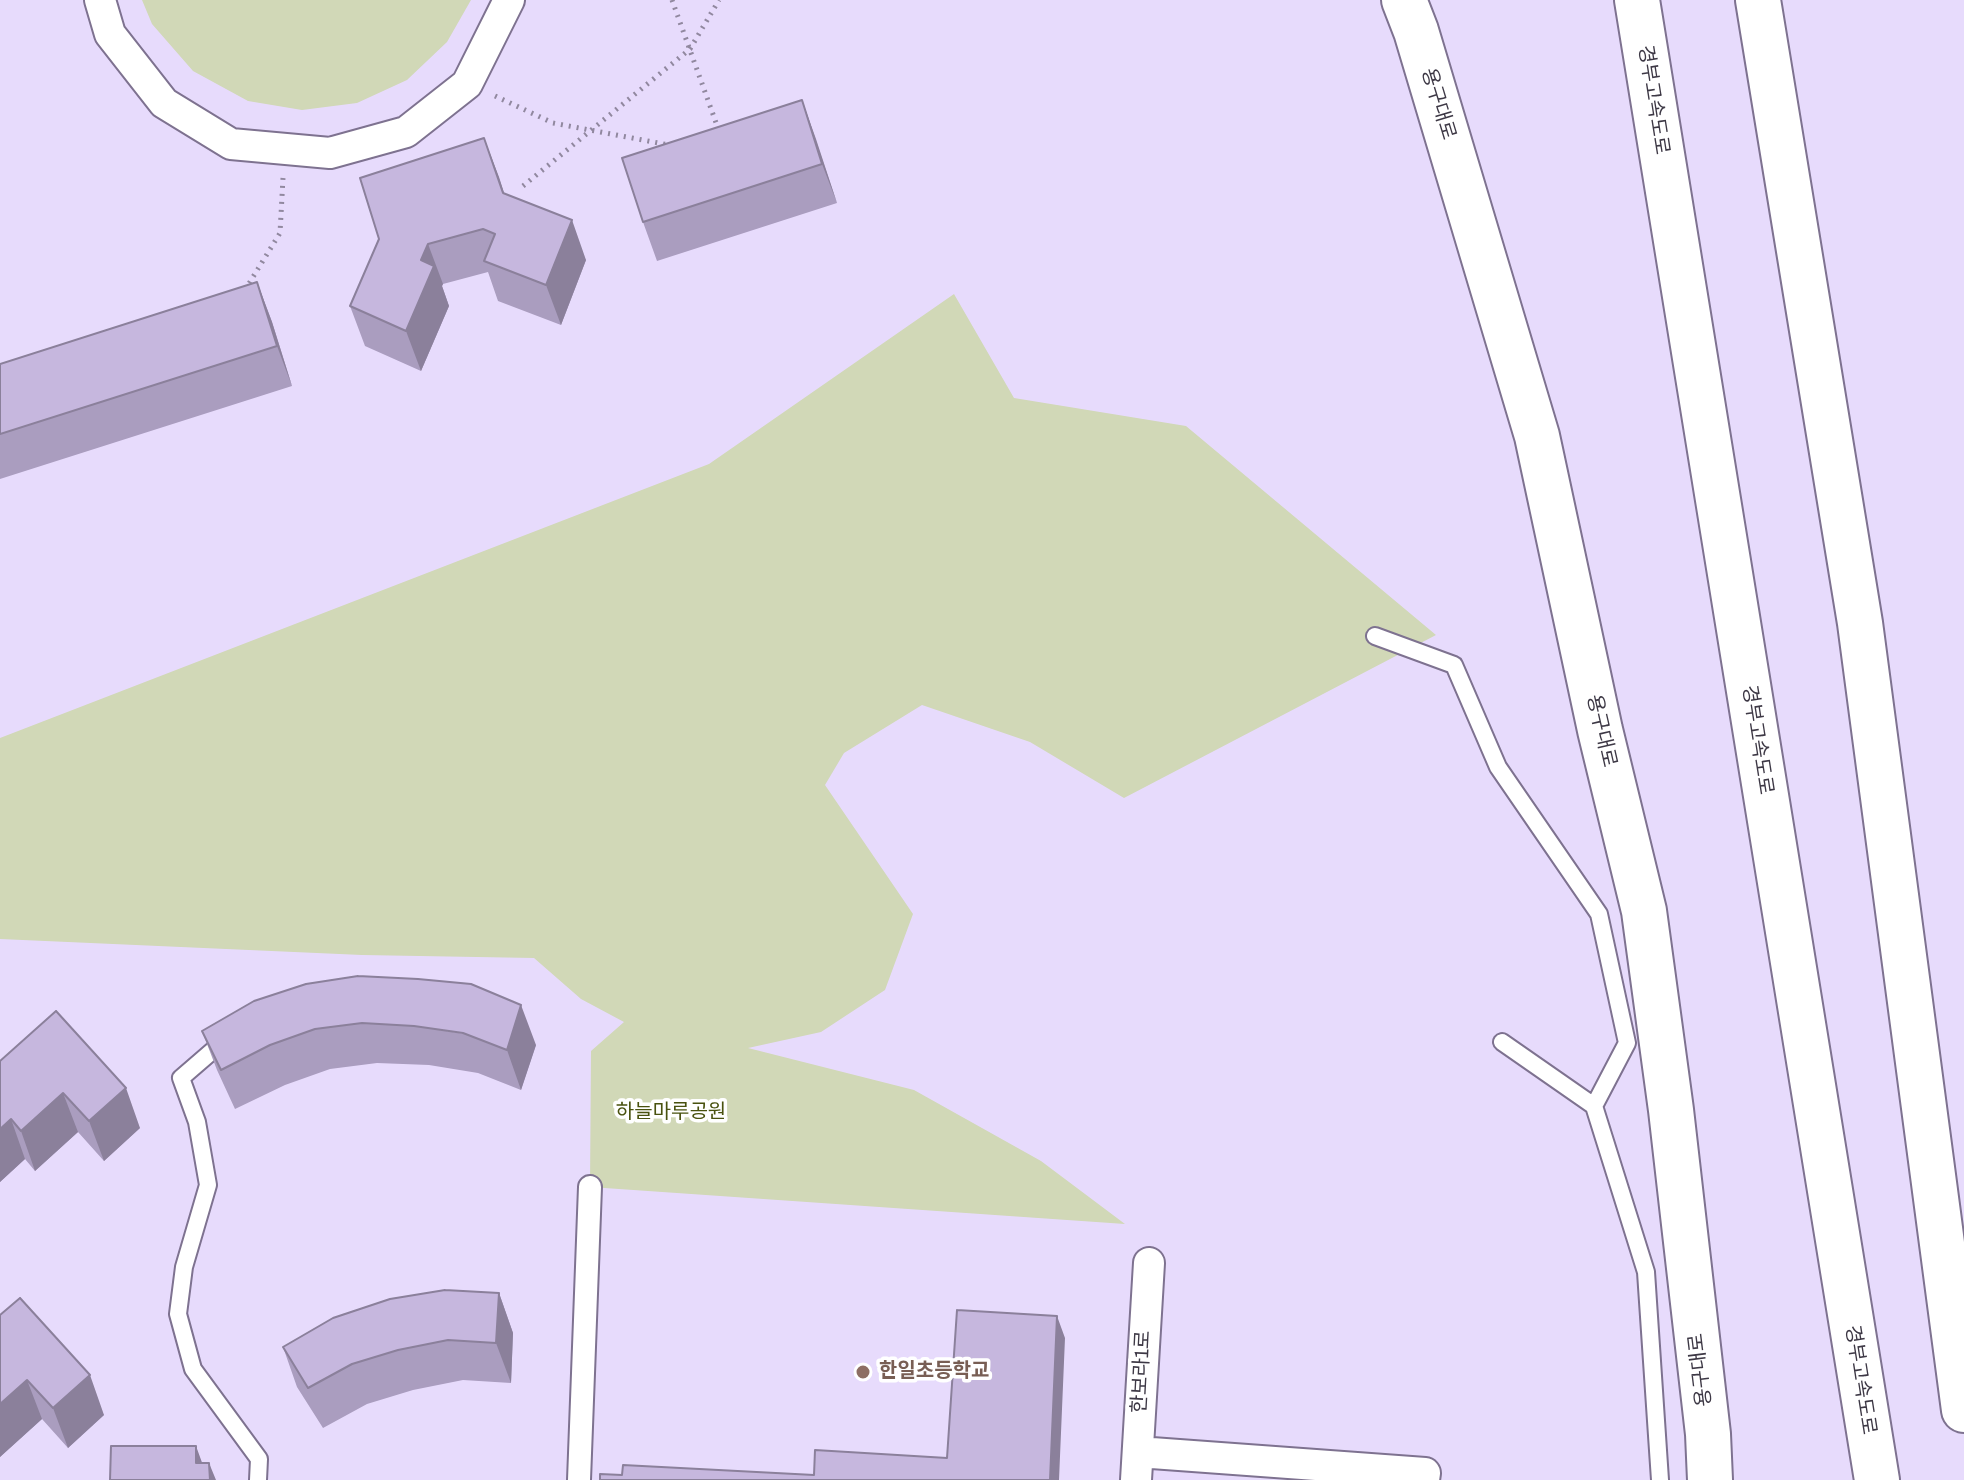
<!DOCTYPE html>
<meta charset="utf-8">
<style>
body{margin:0}
canvas{display:block;background:#e7dbfc}
</style>
<canvas width="1964" height="1480"></canvas>
<script>
const g = document.querySelector('canvas').getContext('2d');
g.lineJoin = 'round';
function paint(path, color) {
  g.fillStyle = color;
  g.fill(path, 'evenodd');
}
function toPath(rows) {
  const path = new Path2D();
  for (const r of rows) {
    path.moveTo(r[0], r[1]);
    for (let i = 2; i < r.length; i += 2) path.lineTo(r[i], r[i + 1]);
  }
  return path;
}
function trace(path, color, width, dash) {
  g.strokeStyle = color;
  g.lineWidth = width;
  g.lineCap = dash ? 'butt' : 'round';
  g.setLineDash(dash || []);
  g.stroke(path);
}
function write(font, color, halo, rows, align = 'center') {
  g.font = font + ' "Archivo Narrow","Noto Sans KR",sans-serif';
  g.lineWidth = 7;
  g.setLineDash([]);
  g.textBaseline = 'middle';
  g.strokeStyle = halo;
  g.fillStyle = color;
  for (const [text, x, y, turn = 0] of rows) {
    g.save();
    g.translate(x, y);
    g.rotate((+turn || 0) * Math.PI / 180);
    g.textAlign = isNaN(turn) ? turn : align;
    if (halo) g.strokeText(text, 0, 0);
    g.fillText(text, 0, 0);
    g.restore();
  }
}
paint(toPath([
 [142,0,471,0,447,42,407,80,357,103,302,110,248,101,193,71,152,24],
 [954,294,1014,398,1186,426,1436,635,1124,798,1030,742,922,705,844,753,825,785,913,914,885,990,821,1032,748,1048,914,1090,1041,1161,1125,1224,590,1187,591,1051,624,1022,581,999,534,958,362,955,0,939,0,738,709,464]
]), '#d1d8b7');
const service = toPath([
 [1375,636,1454,665,1498,767,1599,914,1627,1043,1594,1106],
 [225,1040,181,1078,197,1122,208,1185,184,1267,178,1314,193,1369,259,1459,258,1480],
 [1502,1042,1594,1106,1646,1272,1660,1480]
]);
const pedestrian = toPath([
 [579,1480,590,1187]
]);
const minor = toPath([
 [100,0,110,34,164,103,231,144,330,153,406,132,467,84,509,0],
 [1138,1452,1425,1473,1424,1480],
 [1136,1480,1149,1263]
]);
const trunk = toPath([
 [1404,0,1416,31,1537,436,1600,730,1644,911,1671,1110,1708,1434,1710,1480]
]);
const motorway = toPath([
 [1637,0,1877,1480],
 [1758,0,1860,623,1964,1410]
]);
trace(service, '#7e7290', 20);
trace(pedestrian, '#7e7290', 26);
trace(minor, '#7e7290', 34);
trace(trunk, '#7e7290', 48);
trace(motorway, '#7e7290', 48);
trace(toPath([
 [672,0,719,131],
 [495,96,553,123,669,145],
 [523,186,690,49,719,0],
 [245,290,280,233,283,178]
]), '#91889f', 5, [2, 6]);
trace(service, '#fff', 16);
trace(pedestrian, '#fff', 22);
trace(minor, '#fff', 30);
trace(trunk, '#fff', 44);
trace(motorway, '#fff', 44);
paint(toPath([
 [802,100,837,203,657,261,643,222],
 [484,138,504,194,586,260,561,325,498,301,488,272,443,284,442,286,449,306,421,371,365,346,350,306],
 [257,282,272,322,292,386,0,479,0,364],
 [254,1001,536,1045,521,1090,478,1073,429,1065,377,1063,330,1069,285,1085,235,1109,217,1070,202,1031],
 [0,1061,140,1128,104,1161,78,1132,35,1171,25,1159,0,1182],
 [499,1293,513,1333,511,1383,463,1380,413,1390,367,1404,323,1428,297,1387,283,1347],
 [0,1315,104,1415,68,1448,42,1419,0,1457]
]), '#aa9dbf');
paint(toPath([
 [802,100,816,139,837,203,822,164],
 [484,138,499,177,517,233,503,193],
 [572,220,586,260,561,325,546,285],
 [428,244,443,284,442,286,449,306,421,371,406,331,421,260],
 [257,282,272,322,292,386,277,346],
 [521,1005,536,1045,521,1090,507,1050],
 [126,1088,140,1128,104,1161,89,1121],
 [63,1093,78,1132,35,1171,21,1131],
 [11,1119,25,1159,0,1182,0,1129],
 [499,1293,513,1333,511,1383,496,1343],
 [1057,1316,1065,1338,1059,1480,1050,1480],
 [90,1375,104,1415,68,1448,53,1408],
 [27,1380,42,1419,0,1457,0,1404],
 [196,1446,204,1468,196,1463],
 [209,1463,216,1480,210,1480]
]), '#8b809b');
const building = toPath([
 [802,100,822,164,643,222,622,158,802,100],
 [484,138,503,193,572,220,546,285,484,261,495,234,483,229,428,244,421,260,434,266,406,331,350,306,379,239,360,178,484,138],
 [257,282,277,346,0,434,0,364,257,282],
 [358,976,418,979,471,984,521,1005,507,1050,463,1033,414,1026,362,1023,315,1029,270,1045,221,1070,202,1031,254,1001,306,984,358,976],
 [56,1011,126,1088,89,1121,63,1093,21,1131,11,1119,0,1129,0,1061,56,1011],
 [445,1290,499,1293,496,1343,448,1340,398,1350,352,1364,308,1388,283,1347,333,1318,390,1299,445,1290],
 [20,1298,90,1375,53,1408,27,1380,0,1404,0,1315,20,1298],
 [957,1310,1057,1316,1050,1480,600,1480,600,1474,622,1475,623,1465,814,1475,815,1450,947,1458,957,1310],
 [111,1446,196,1446,196,1463,209,1463,210,1480,110,1480,111,1446]
]);
paint(building, '#c6b7de');
trace(building, '#8b809b', 2);
for (const [x, y, r, color] of [
 [863,1372,8,"#8d6e63"]
]) {
  const dot = new Path2D();
  dot.arc(x, y, r, 0, 2 * Math.PI);
  g.fillStyle = color;
  g.fill(dot);
  trace(dot, '#fff', 3);
}
write('20px', '#3d3845', '#fff', [
 ["경부고속도로",1653,100,81],
 ["용구대로",1438,104,73],
 ["용구대로",1601,731,77],
 ["경부고속도로",1757,740,81],
 ["용구대로",1701,1370,-97],
 ["한보라1로",1142,1372,-87],
 ["경부고속도로",1860,1380,81]
]);
write('20px', '#49520f', '#fff', [
 ["하늘마루공원",671,1113]
]);
write('bold 20px', '#785e54', '#fff', [
 ["한일초등학교",879,1372]
], 'left');
</script>
